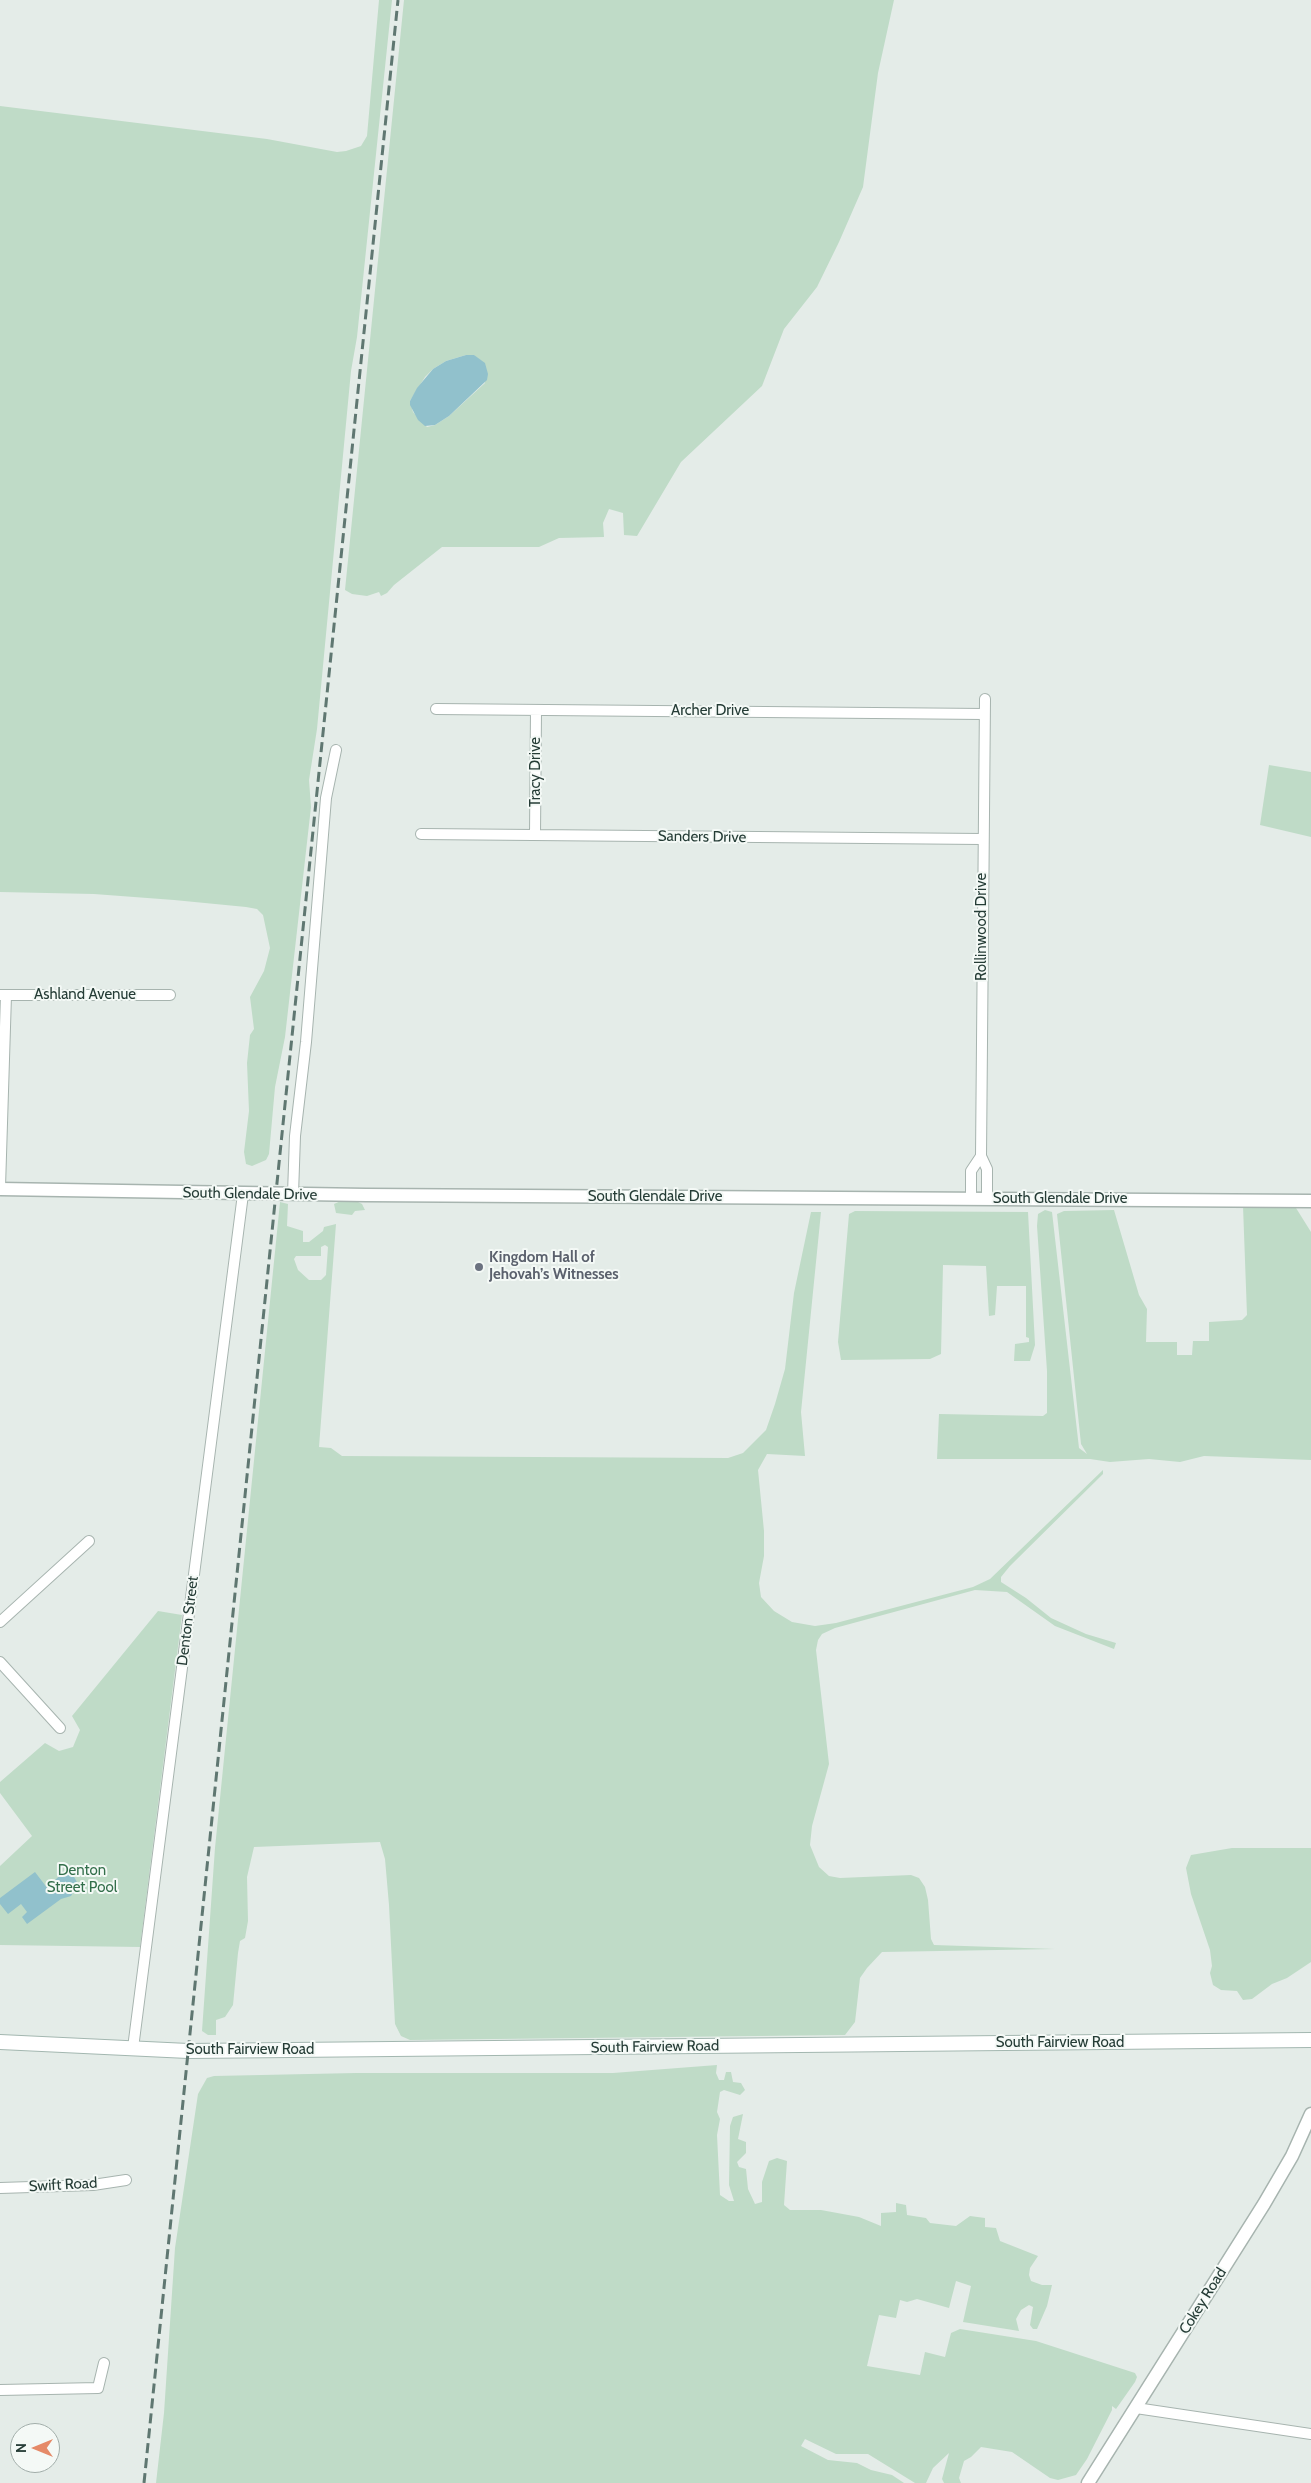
<!DOCTYPE html>
<meta charset="utf-8">
<style>
body{margin:0}
#map{position:relative;width:1311px;height:2483px;overflow:hidden;background:#e4ece8;font-family:Cabin,sans-serif}
canvas{display:block}
.north{position:absolute;left:10px;top:2423px;width:50px;height:50px;box-sizing:border-box;background:#f4f9f6;border:1px solid #a1ada9;border-radius:50%;rotate:270deg;font-size:14px;font-weight:700;line-height:20px;text-align:center;color:#253c36}
.north::after{content:'';display:block;margin:auto;width:18px;height:22px;background:#e58a68;clip-path:polygon(50% 0,100% 100%,50% 72%,0 100%)}
</style>
<div id="map">
<canvas width="1311" height="2483"></canvas>
<div class="north">N</div>
</div>
<script>
const g = document.querySelector('canvas').getContext('2d');
g.lineJoin = 'round';
function paint(path, color) {
  g.fillStyle = color;
  g.fill(path, 'evenodd');
}
function toPath(rows) {
  const path = new Path2D();
  for (const r of rows) {
    path.moveTo(r[0], r[1]);
    for (let i = 2; i < r.length; i += 2) path.lineTo(r[i], r[i + 1]);
  }
  return path;
}
function trace(path, color, width, dash) {
  g.strokeStyle = color;
  g.lineWidth = width;
  g.lineCap = dash ? 'butt' : 'round';
  g.setLineDash(dash || []);
  g.stroke(path);
}
function write(font, color, halo, rows, align = 'center') {
  g.font = font + ' Cabin,sans-serif';
  g.lineWidth = 4;
  g.setLineDash([]);
  g.textBaseline = 'middle';
  g.strokeStyle = halo;
  g.fillStyle = color;
  for (const [text, x, y, turn = 0] of rows) {
    g.save();
    g.translate(x, y);
    g.rotate((+turn || 0) * Math.PI / 180);
    g.textAlign = isNaN(turn) ? turn : align;
    if (halo) g.strokeText(text, 0, 0);
    g.fillText(text, 0, 0);
    g.restore();
  }
}
paint(toPath([
 [379,0,392,0,357,337,351,371,317,729,309,780,311,807,285,1037,275,1087,269,1154,266,1160,252,1166,246,1164,244,1152,249,1111,247,1063,250,1035,254,1029,250,997,264,971,270,948,263,915,257,909,246,907,174,900,94,894,0,892,0,106,267,139,337,152,346,151,361,146,367,136],
 [404,0,894,0,878,73,863,187,839,242,817,287,784,329,762,386,681,462,637,536,624,535,623,513,609,509,603,523,604,537,559,538,539,547,442,547,394,585,387,593,381,596,379,592,367,596,352,594,345,590],
 [466,355,474,355,485,383,449,416,435,425,427,427,413,412,410,401,425,377,433,369,446,361],
 [1269,765,1311,772,1311,837,1260,825],
 [343,1200,358,1202,362,1204,365,1210,355,1211,352,1215,336,1213,334,1204],
 [280,1202,288,1204,287,1226,303,1231,303,1242,309,1242,323,1231,324,1227,336,1224,319,1447,331,1448,342,1456,728,1458,743,1453,766,1430,775,1404,785,1369,794,1293,811,1212,821,1212,801,1412,805,1456,767,1454,758,1470,764,1531,764,1556,759,1583,761,1597,774,1611,792,1622,815,1626,836,1623,973,1587,990,1579,1103,1470,1103,1474,1010,1566,1001,1577,1001,1582,1026,1598,1051,1618,1086,1634,1116,1643,1114,1649,1055,1626,1007,1592,975,1590,835,1628,822,1634,818,1640,816,1650,829,1764,812,1826,810,1845,819,1867,829,1876,840,1878,911,1875,919,1878,925,1887,928,1900,931,1939,934,1945,1055,1949,882,1952,867,1968,860,1978,855,2022,845,2035,410,2040,401,2036,395,2024,389,1905,385,1859,380,1842,254,1847,247,1877,248,1921,245,1938,240,1941,238,1953,233,2005,225,2017,216,2020,216,2035,208,2035,202,2031,215,1848],
 [325,1245,328,1247,326,1275,321,1280,309,1280,298,1270,294,1259,296,1256,321,1256,321,1247],
 [1243,1206,1296,1208,1311,1232,1311,1460,1204,1456,1180,1462,1149,1459,1110,1462,1090,1459,937,1459,939,1414,1043,1416,1047,1413,1047,1371,1037,1226,1038,1214,1045,1210,1052,1212,1079,1448,1087,1454,1081,1444,1057,1214,1064,1211,1114,1210,1139,1295,1147,1309,1146,1342,1177,1342,1177,1355,1192,1355,1193,1341,1209,1341,1209,1322,1242,1320,1247,1315],
 [855,1211,1028,1212,1035,1345,1030,1361,1014,1361,1015,1344,1029,1342,1029,1338,1026,1337,1026,1286,997,1286,995,1315,989,1316,986,1266,943,1265,941,1354,930,1359,841,1360,838,1342,849,1214],
 [158,1611,182,1615,140,1947,0,1945,0,1866,32,1836,0,1793,0,1782,45,1743,59,1751,73,1747,80,1730,72,1716],
 [1232,1848,1311,1848,1311,1962,1287,1978,1272,1984,1252,1999,1243,2000,1237,1991,1221,1990,1213,1985,1210,1973,1212,1966,1210,1950,1191,1894,1186,1868,1191,1855],
 [717,2065,716,2073,719,2080,724,2080,726,2072,731,2072,733,2082,741,2083,745,2090,740,2095,724,2090,720,2092,717,2112,720,2119,717,2135,720,2195,729,2201,734,2201,729,2185,730,2126,733,2117,743,2114,738,2139,746,2142,746,2153,737,2162,739,2167,746,2169,748,2189,755,2204,762,2202,762,2182,769,2161,777,2158,787,2161,784,2205,790,2210,821,2210,859,2217,881,2226,881,2213,896,2212,896,2203,906,2205,907,2215,926,2218,930,2223,956,2226,970,2216,985,2218,985,2227,996,2228,1000,2241,1038,2256,1030,2268,1029,2275,1031,2281,1042,2285,1052,2285,1047,2306,1037,2329,1033,2329,1030,2325,1033,2307,1029,2305,1021,2310,1016,2319,1019,2331,963,2322,971,2286,956,2281,949,2308,917,2299,907,2302,900,2300,896,2318,879,2315,867,2366,920,2375,925,2352,945,2357,951,2333,960,2329,1036,2341,1135,2373,1137,2377,1135,2382,1116,2409,1112,2406,1112,2410,1087,2459,1076,2475,1058,2480,1050,2478,1012,2452,981,2447,971,2457,964,2461,959,2478,961,2483,944,2483,942,2479,949,2453,933,2468,926,2483,915,2483,868,2454,836,2454,805,2439,801,2446,828,2460,857,2463,871,2470,892,2475,904,2483,156,2483,164,2413,175,2248,198,2094,207,2078,214,2076,356,2073,613,2073]
]), '#bfdbc7');
paint(toPath([
 [466,355,474,355,485,363,488,374,487,380,449,416,435,425,425,426,418,420,410,405,410,401,417,388,433,369,446,361],
 [35,1872,48,1889,53,1888,55,1880,63,1873,73,1875,78,1884,71,1896,61,1899,27,1924,22,1917,27,1912,21,1904,8,1914,0,1904,0,1898]
]), '#91c1cc');
const minor = toPath([
 [985,699,981,1156,987,1169,987,1199],
 [436,709,984,714],
 [421,834,982,839],
 [535,835,536,710],
 [1,995,170,995],
 [0,1187,6,995],
 [293,1194,295,1136,306,1042,326,798,336,750],
 [971,1199,971,1171,981,1156],
 [0,1622,89,1541],
 [0,1662,60,1728],
 [133,2048,243,1194],
 [0,2188,93,2185,126,2180],
 [0,2390,98,2388,104,2363],
 [1136,2408,1311,2434]
]);
const tertiary = toPath([
 [0,1189,366,1195,1311,1201],
 [1088,2483,1264,2204,1292,2156,1311,2114]
]);
const secondary = toPath([
 [0,2042,188,2051,1311,2040]
]);
trace(minor, '#a7b4af', 12);
trace(tertiary, '#a7b4af', 15);
trace(secondary, '#a3b7b0', 16);
trace(minor, '#fff', 10);
trace(tertiary, '#fff', 12);
trace(secondary, '#fff', 14);
trace(toPath([
 [144,2483,398,0]
]), '#5f7771', 3, [10, 5]);
for (const [x, y, r, color] of [
 [479,1267,5,"#6b7280"]
]) {
  const dot = new Path2D();
  dot.arc(x, y, r, 0, 2 * Math.PI);
  g.fillStyle = color;
  g.fill(dot);
  trace(dot, '#f4f9f6', 2);
}
write('15px', '#253c36', '#f4f9f6', [
 ["Archer Drive",710,711],
 ["Tracy Drive",536,772,-90],
 ["Sanders Drive",702,837,1],
 ["Rollinwood Drive",982,927,-90],
 ["Ashland Avenue",85,995],
 ["South Glendale Drive",250,1194,1],
 ["South Glendale Drive",655,1197],
 ["South Glendale Drive",1060,1199],
 ["Denton Street",188,1621,-83],
 ["South Fairview Road",1060,2043],
 ["South Fairview Road",655,2047,-1],
 ["South Fairview Road",250,2050],
 ["Swift Road",63,2185,-3],
 ["Cokey Road",1203,2301,-58]
]);
write('bold 15px', '#5b616d', '#f4f9f6', [
 ["Kingdom Hall of",489,1258],
 ["Jehovah’s Witnesses",489,1275]
], 'left');
write('15px', '#336f4b', '#f4f9f6', [
 ["Denton",82,1871],
 ["Street Pool",82,1888]
]);
</script>
